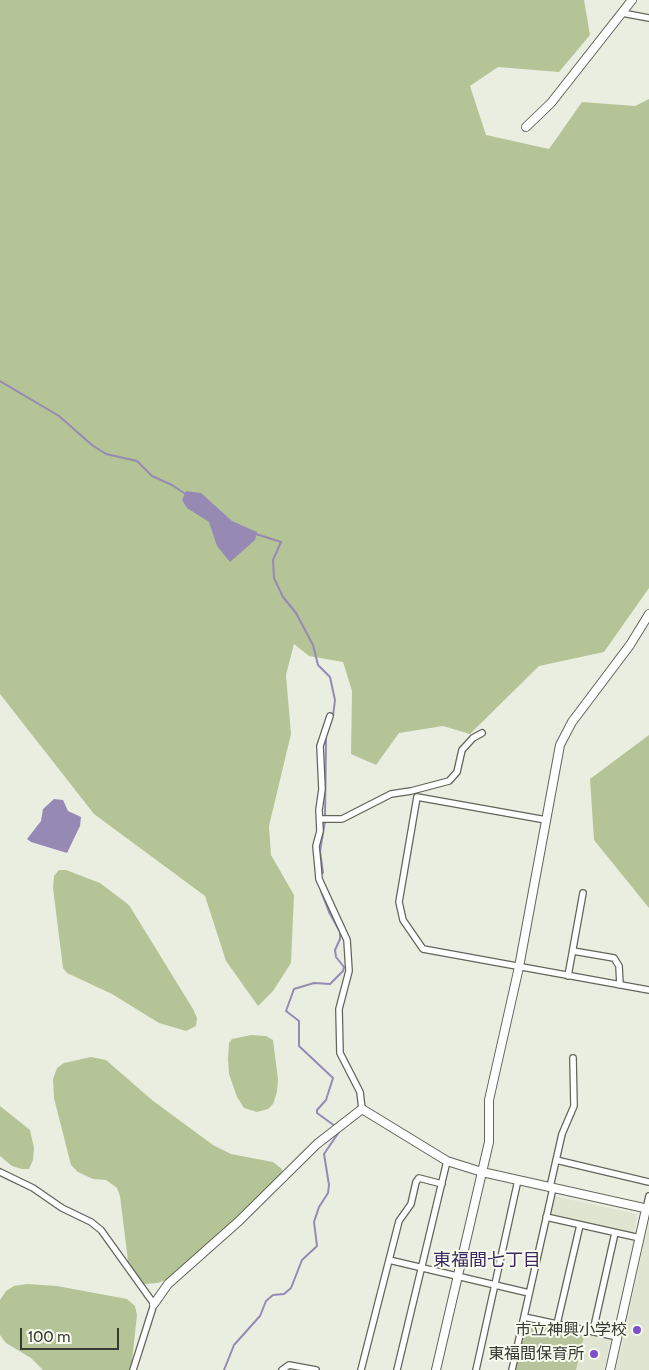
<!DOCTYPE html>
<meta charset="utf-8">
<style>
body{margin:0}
#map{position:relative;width:649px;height:1370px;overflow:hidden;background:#eaeee1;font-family:Cabin,sans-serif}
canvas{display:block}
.scale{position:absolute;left:20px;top:1328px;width:99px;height:22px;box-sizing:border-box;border:2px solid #373933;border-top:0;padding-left:6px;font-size:15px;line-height:18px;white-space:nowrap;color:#373933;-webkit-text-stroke:4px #f7fcee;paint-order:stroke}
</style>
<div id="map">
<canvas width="649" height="1370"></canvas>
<div class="scale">100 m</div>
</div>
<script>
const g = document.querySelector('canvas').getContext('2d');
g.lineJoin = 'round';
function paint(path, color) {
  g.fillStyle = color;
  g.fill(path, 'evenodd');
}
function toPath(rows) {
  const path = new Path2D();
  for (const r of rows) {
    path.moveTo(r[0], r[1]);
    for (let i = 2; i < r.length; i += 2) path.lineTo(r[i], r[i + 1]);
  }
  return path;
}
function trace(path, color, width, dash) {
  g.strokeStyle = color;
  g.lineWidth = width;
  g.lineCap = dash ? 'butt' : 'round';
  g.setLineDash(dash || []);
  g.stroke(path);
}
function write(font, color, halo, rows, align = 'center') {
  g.font = font + ' Cabin,"Noto Sans JP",sans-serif';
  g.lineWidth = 4;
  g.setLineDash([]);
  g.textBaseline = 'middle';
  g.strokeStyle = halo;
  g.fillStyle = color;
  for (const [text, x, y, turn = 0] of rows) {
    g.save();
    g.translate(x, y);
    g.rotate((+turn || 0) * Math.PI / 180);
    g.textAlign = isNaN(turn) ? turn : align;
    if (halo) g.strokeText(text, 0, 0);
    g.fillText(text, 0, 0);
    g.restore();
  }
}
paint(toPath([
 [554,1196,637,1214,634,1234,551,1214],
 [649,1221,649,1370,616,1370,634,1290],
 [585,1332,611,1338,604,1370,576,1370]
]), '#dfe5d1');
paint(toPath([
 [530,1320,585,1332,576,1370,515,1370,526,1322]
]), '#b6c39b');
paint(toPath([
 [0,0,584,0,590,35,559,72,498,67,470,86,486,135,549,149,582,102,635,106,649,99,649,588,604,652,539,666,470,734,443,726,399,733,376,765,351,754,352,691,343,662,309,656,294,644,286,675,291,734,269,826,271,855,294,895,291,963,273,991,258,1006,226,961,205,896,94,814,0,694],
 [649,735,649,908,594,840,590,779],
 [59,870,66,870,100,883,129,905,193,1009,197,1018,196,1026,186,1031,159,1023,112,994,67,973,63,968,53,888,54,876],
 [251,1035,266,1036,273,1040,278,1079,277,1092,273,1104,268,1109,257,1112,244,1108,237,1097,229,1074,228,1059,229,1043,232,1039],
 [91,1057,106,1060,152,1100,213,1145,231,1154,273,1162,282,1169,283,1179,170,1278,158,1283,145,1284,135,1280,129,1269,120,1196,117,1188,106,1180,93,1179,78,1172,71,1165,54,1098,53,1079,57,1068,64,1063],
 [0,1106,30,1130,34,1148,33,1160,29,1169,22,1169,12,1166,0,1156],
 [27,1284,57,1286,127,1299,135,1306,137,1315,131,1370,43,1370,31,1358,6,1343,0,1335,0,1300,6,1291,14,1286]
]), '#b5c496');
paint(toPath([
 [186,491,201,493,232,521,257,532,255,540,230,562,217,546,209,522,187,508,182,500],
 [54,799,63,800,68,811,81,817,80,826,67,853,31,842,27,839,41,821,43,809]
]), '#968ab5');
trace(toPath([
 [0,381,59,416,92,445,106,454,137,461,152,476,172,485,187,495],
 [256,534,281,542,273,560,274,578,283,597,296,613,313,645,318,665,330,677,335,700,333,716],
 [325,817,326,737],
 [323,873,320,851,325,821],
 [321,891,329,912,340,932,340,939,335,950,336,957,344,967,343,971,330,984,314,983,294,989,286,1011,299,1021,299,1046,333,1078,326,1100,317,1110,317,1113,335,1126],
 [224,1370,234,1345,260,1316,266,1301,273,1295,284,1294,291,1288,302,1260,317,1246,314,1222,319,1207,328,1193,329,1185,324,1154,339,1132,337,1130]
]), '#968ab5', 2);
const street = toPath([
 [622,13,649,18],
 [330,716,320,746,322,789,319,810,320,831,316,846,318,867,319,879,347,940,349,971,339,1009,340,1053,360,1092,362,1109],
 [320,819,342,819,391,794,411,791,449,781,457,772,462,750,473,738,482,733],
 [546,820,417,797,399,902,403,920,423,949,649,990],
 [573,951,614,958,619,966,620,985],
 [568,976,583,893],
 [556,1160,649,1182],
 [0,1172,33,1188,62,1208,91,1222,101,1230,154,1304,133,1370],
 [550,1187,562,1134,574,1106,573,1058],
 [646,1209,649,1196],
 [546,1217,640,1238],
 [389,1260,529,1293],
 [524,1317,618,1337],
 [557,1324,580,1225],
 [593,1331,615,1233],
 [282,1370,289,1365,316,1370],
 [361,1370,399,1221,411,1204,416,1182,419,1178,442,1184],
 [397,1370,447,1161],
 [476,1370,518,1180],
 [512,1370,553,1188]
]);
const secondary = toPath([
 [526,127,551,103,632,0],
 [154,1304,168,1284,239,1221,317,1144,362,1109,447,1161,482,1172,649,1209],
 [436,1370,489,1142,489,1100,519,967,560,745,572,722,630,645,649,614],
 [610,1370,646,1209]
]);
trace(street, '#61655a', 8);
trace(secondary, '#61655a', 10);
trace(street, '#fff', 5.5);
trace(secondary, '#fff', 8);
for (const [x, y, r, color] of [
 [637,1330,5,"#7e51ca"],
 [594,1354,5,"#7e51ca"]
]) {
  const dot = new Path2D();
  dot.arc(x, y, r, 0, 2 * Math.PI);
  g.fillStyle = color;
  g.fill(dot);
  trace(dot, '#f7fcee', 2);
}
write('16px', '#373933', '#f7fcee', [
 ["市立神興小学校",627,1330],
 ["東福間保育所",584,1354]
], 'right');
write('18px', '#3d2863', '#f7fcee', [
 ["東福間七丁目",487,1261]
]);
</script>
